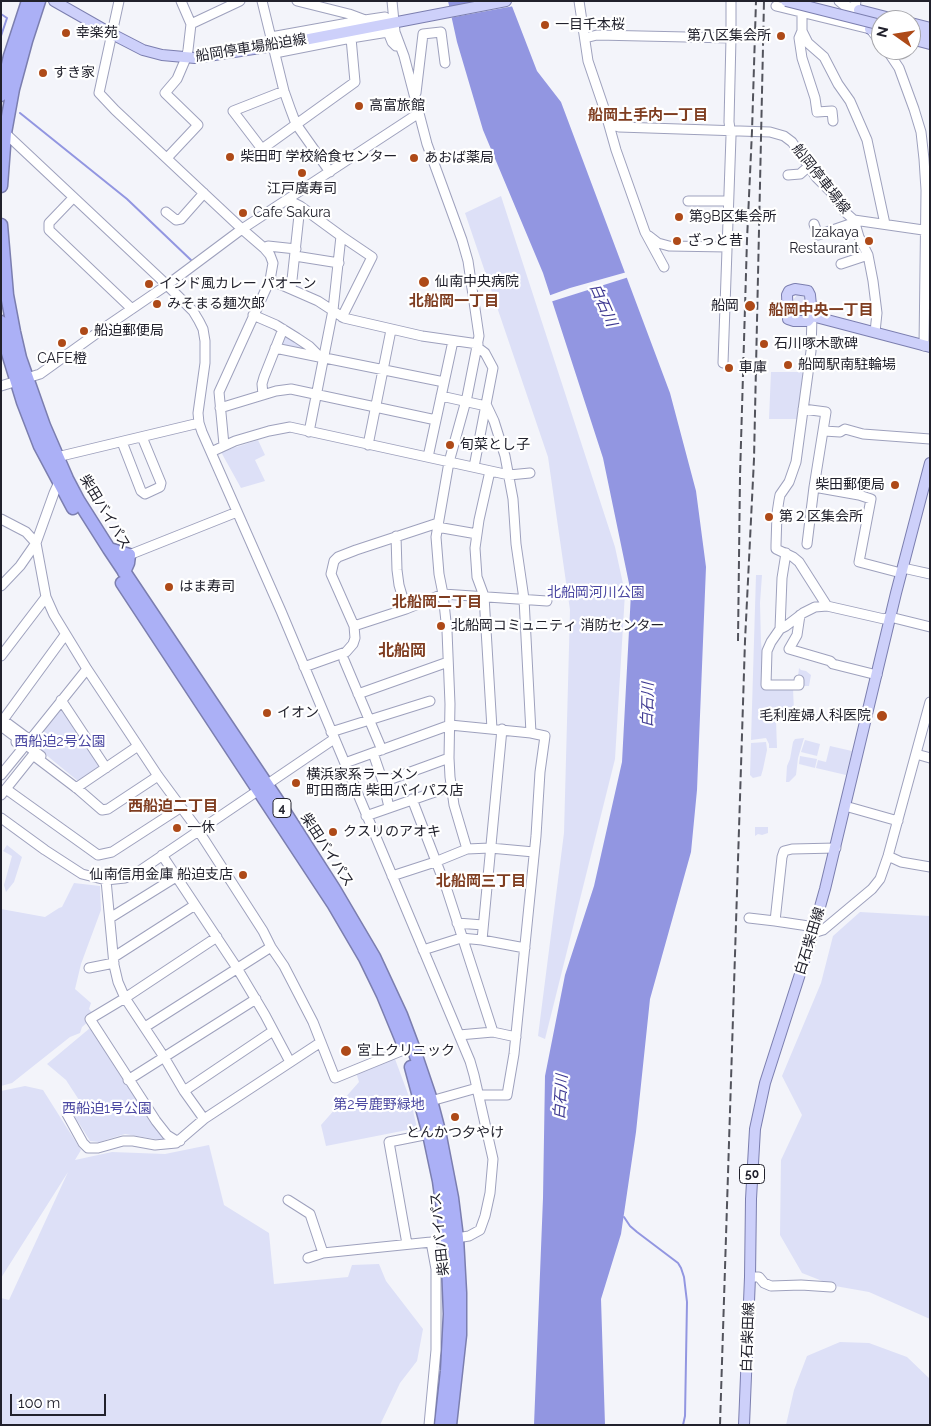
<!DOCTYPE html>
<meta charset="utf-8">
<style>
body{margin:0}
#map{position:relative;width:931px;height:1426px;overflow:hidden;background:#f3f4fa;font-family:Raleway,sans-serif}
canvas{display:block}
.frame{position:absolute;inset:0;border:2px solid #21212c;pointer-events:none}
.north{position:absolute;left:871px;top:10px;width:50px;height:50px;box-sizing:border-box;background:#fff;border:1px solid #a6a6ab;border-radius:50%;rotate:283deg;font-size:14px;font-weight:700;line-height:20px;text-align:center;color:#21212c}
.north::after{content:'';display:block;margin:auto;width:18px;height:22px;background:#ae4a18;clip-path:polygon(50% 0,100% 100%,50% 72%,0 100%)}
.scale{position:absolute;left:10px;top:1394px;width:96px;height:22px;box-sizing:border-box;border:2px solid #21212c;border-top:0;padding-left:6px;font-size:15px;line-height:18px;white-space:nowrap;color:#21212c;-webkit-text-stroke:4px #fff;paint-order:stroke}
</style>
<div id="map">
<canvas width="931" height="1426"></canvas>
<div class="frame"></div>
<div class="north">N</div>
<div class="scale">100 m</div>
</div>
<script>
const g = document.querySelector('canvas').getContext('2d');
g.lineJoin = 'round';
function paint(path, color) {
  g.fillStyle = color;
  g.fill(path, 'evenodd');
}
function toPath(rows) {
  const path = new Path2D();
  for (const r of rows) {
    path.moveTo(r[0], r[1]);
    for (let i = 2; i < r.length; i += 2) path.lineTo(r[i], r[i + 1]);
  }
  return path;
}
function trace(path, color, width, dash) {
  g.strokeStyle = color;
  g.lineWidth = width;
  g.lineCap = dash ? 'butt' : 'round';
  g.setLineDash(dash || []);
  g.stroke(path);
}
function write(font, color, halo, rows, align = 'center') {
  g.font = font + ' Raleway,"Noto Sans JP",sans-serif';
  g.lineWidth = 4.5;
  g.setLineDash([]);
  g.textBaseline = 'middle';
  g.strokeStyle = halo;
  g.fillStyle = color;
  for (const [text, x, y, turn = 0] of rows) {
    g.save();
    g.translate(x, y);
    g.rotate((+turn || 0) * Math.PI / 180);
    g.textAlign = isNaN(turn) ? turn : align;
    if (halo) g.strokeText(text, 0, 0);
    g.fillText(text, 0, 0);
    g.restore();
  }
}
paint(toPath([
 [501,196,615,547,625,593,615,759,545,1039,538,1036,564,833,570,610,548,457,465,213],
 [797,295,804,297,805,299,805,306,803,308,793,306,793,300],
 [286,333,308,347,308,352,282,346],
 [771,372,805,372,798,419,769,419],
 [258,440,265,455,255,460,265,481,241,488,221,452],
 [756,575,762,575,760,603,761,642,762,652,764,654,764,685,793,688,794,712,789,712,789,717,779,717,776,720,777,748,769,748,769,744,766,738,751,740],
 [799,668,801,670,806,671,811,675,809,686,802,686,798,677],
 [61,706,99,767,78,781,34,745],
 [804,738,798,758,796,775,789,782,786,782,787,766,790,759,793,742,795,739],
 [805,740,820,744,817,756,801,752],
 [766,742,767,750,763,769,761,776,753,778,750,775,751,743],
 [830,746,852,751,846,775,816,768,818,760,826,762],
 [800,756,817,759,815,768,799,764],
 [755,827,768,827,768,833,762,835,758,834,755,836],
 [7,845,22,857,14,882,6,892,4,885,12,856,3,851],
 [74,883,100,886,101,910,81,964,75,989,91,1003,89,1009,95,1016,82,1027,80,1033,70,1037,12,1083,1,1086,1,909,45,917,59,908,62,907],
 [860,912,930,916,930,1319,869,1292,835,1286,802,1273,780,1235,781,1160,802,1115,782,1076,821,983,833,936],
 [90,1028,124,1081,167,1141,125,1134,99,1142,90,1141,72,1112,79,1100,66,1080,47,1064],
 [395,1059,411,1102,417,1128,326,1146,321,1125,359,1082,356,1072],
 [25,1086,43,1090,81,1150,75,1160,112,1152,165,1154,209,1145,224,1205,269,1233,274,1284,348,1277,352,1265,379,1264,386,1281,423,1329,417,1361,400,1383,380,1425,1,1425,1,1298,9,1300,68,1172,1,1278,1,1091],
 [840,1342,869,1343,907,1357,930,1379,930,1425,786,1425,794,1390,807,1356]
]), '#dde0f7');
paint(toPath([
 [448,1,510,1,537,71,561,102,670,393,696,491,706,567,697,790,691,852,650,999,636,1132,621,1234,601,1299,605,1425,534,1425,543,1198,545,1076,565,975,594,886,622,762,631,593,603,458,543,273,483,130,457,42]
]), '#9296e1');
paint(toPath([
 [478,1,513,1,514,6,449,18,447,7],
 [627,272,629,277,550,302,548,296,570,288]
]), '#f3f4fa');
trace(toPath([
 [1,14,7,18,1,36],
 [20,113,127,199,192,261],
 [624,1217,630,1226,637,1232,678,1263,681,1268,684,1277,687,1302,685,1416,683,1425]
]), '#9296e1', 2);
const minor = toPath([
 [119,1,99,93,115,110,242,229,264,248,270,255,273,263,270,280,219,392,224,445],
 [262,1,284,91,290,108,296,124,330,172],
 [297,1,349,14,365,20,385,17,386,18],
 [392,1,395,32,404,56,427,144,462,240,468,261,479,336,467,397,449,462,436,537,439,574,443,594,447,631,450,704,449,758,450,777,454,805,467,849],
 [579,1,588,61,605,111,616,150,645,232,664,267],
 [839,1,845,6,855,8],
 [856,1,855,8,859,10,861,14],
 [776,6,870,29],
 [802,12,802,31,808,43,824,57,838,84,850,101,867,140,885,224],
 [191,24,240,1],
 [869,27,881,43],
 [802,31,799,38,802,58,815,98,817,112,832,111,833,121],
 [271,37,365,20],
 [585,38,597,35,731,38],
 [887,50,899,68,914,109,921,132,924,159,926,190,924,346],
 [275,53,351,38,388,32,392,42,396,46],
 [284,91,233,111,262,149,355,82,351,38],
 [416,93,423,34,441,32,445,63],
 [609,123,619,127,770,132,784,136,792,142,816,177,831,192,845,212,854,220,930,231],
 [3,131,167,285,193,311,199,321,203,329,205,341,205,363,198,413,199,423,202,432,281,611,470,1061,474,1075,493,1159,490,1193,485,1216,480,1230,469,1236,431,1242,323,1253,308,1258],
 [167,158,198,125,165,93,177,79,186,58,188,50,191,24,181,1],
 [788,175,800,174,808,167],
 [73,198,49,223,49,230,132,309],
 [288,200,300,206,341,236,333,310,309,432],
 [688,201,728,201],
 [166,212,176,220,181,219,204,193],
 [854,220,859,237,868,255,873,281,877,313,875,332],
 [814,224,818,235,850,224,854,220],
 [341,236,372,257,342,317],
 [649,236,658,243,669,246,727,247],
 [264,248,268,246,296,249],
 [295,256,339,263],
 [841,264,868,255],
 [270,280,318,301,344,318,422,336,478,344],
 [291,289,300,206],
 [253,315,276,325,297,338,309,346,320,357,444,382],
 [812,316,811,351,796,462,789,482,780,495,779,500,777,513,776,545,776,549,793,557,799,562,827,606],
 [275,348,319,357],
 [723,363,731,136,729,122,731,38,731,1],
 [1,386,40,374,104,328,167,285,242,229,419,113],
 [263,395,262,384,264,377,283,329],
 [441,396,486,406],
 [220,408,276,391,291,389,436,420],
 [803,409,826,412,814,487,807,544],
 [824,431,840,432,845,429,863,434,930,439],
 [122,442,141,491,145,494,160,487,161,483,142,437],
 [368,445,391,330],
 [211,452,235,441,269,431,290,427,509,475,530,473],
 [57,457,199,423],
 [428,457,453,341],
 [474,467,493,368,485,353,477,347],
 [490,471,479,520,475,548,477,577,484,596,492,729],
 [814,487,859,495,871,499,859,562,901,573],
 [1,519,26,532,36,543,46,597,54,615,87,669,158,776,198,830,263,931,271,947,284,966,313,1022,335,1078,406,1049],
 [437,527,477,534],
 [396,536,397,570,399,585,406,609],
 [129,555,237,512],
 [903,568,930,574],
 [1,586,20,566,36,543,54,493,59,482],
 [800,615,797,635,789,649,830,661,833,664,877,675],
 [354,626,406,609,443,594,547,601],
 [780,629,782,578,786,553],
 [65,635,3,720,30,740,87,669],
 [1,656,46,597],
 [344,660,382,750],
 [304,667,346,652,353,644,355,638,354,626,331,574,334,561,338,557,356,550,438,523],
 [799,680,799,685,766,685,767,651,771,642,780,629,786,626,803,613,815,607,827,606,884,619,890,617,930,627],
 [358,694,448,662],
 [61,700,106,768],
 [1,726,41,756],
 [331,732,430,701],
 [373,753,383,782,389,807],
 [916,754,930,758],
 [345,763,450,725,531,733,524,599,516,544,513,499,505,456,494,421,486,404],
 [1,775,23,748,16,742],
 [383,782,449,758],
 [76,788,138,746],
 [6,789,98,855,112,852,180,808],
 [1,795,33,755,79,790,102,810,108,809,158,776],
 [412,799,447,890,493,1032,459,1035],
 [845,806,898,821],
 [366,816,452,786],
 [1,818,45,850,82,874,106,880,125,878,138,872,334,739],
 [162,855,237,968,265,1015,290,1062],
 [888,856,901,862,930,867],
 [392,876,435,862,467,849,490,848,534,852],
 [106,880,114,965,118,982,125,998,164,1057,184,1091,204,1119],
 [110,918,176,877],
 [749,918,775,921,815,927],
 [775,921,782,857,784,851,792,849,836,848],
 [457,923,483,925],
 [813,933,823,930,872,889,880,879,888,856,930,702],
 [482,940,502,729],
 [423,950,461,938,482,940,525,948],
 [114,957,195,905],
 [89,968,114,963],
 [145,1027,271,947],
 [493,1032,516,1037],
 [128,1080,256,999],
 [184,1091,273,1031],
 [479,1095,507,1095,514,1054,536,836,540,772,545,736,531,733],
 [431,1101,477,1088],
 [67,1114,83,1143,88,1148,98,1148,123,1141,133,1141,155,1145,176,1143,204,1119,321,1042],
 [180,1141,175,1140,167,1135,156,1121,90,1019,125,998,217,937],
 [288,1200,310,1214,323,1253],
 [407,1244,389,1142,429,1134],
 [750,1277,759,1277,764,1283,771,1286,801,1285,831,1287],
 [429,1425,436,1350,436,1269,431,1242]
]);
const major = toPath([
 [54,1,112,34,143,50,162,55,195,58,273,46,506,1],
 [859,10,898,20],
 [911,23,930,28],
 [870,29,881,32],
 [911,31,930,35],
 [911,39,930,44],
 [795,289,808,291,810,295,812,316,808,321,794,321,788,319,787,295,789,291,795,289],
 [812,316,930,347],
 [744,1425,750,1277,751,1199,755,1129,765,1083,809,946,825,889,896,593,930,463]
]);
const highway = toPath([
 [1,95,10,56,28,1],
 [1,186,5,133,13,89,26,41,39,1],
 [1,225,7,295,14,332,20,358,44,426,67,479,78,500,109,549,277,800,334,889,374,957,401,1015,413,1047,430,1097,439,1131,452,1198,457,1238,460,1293,460,1335,450,1425],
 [1,322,8,353,23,402,40,446,73,508],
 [109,549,129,555,128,563,124,572],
 [122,583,334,905,365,958,383,995,402,1041],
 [411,1067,429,1134,439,1181,447,1239,450,1314,447,1371,441,1425]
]);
trace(minor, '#9ea1bd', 11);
trace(major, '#7b7eaf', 12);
trace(highway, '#7b7eaf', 15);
trace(minor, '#fff', 9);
trace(major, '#cdd0fa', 10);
trace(highway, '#abb0f6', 12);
trace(toPath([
 [738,641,740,476,747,240,752,131,756,1],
 [720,1425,745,641,754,459,764,1]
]), '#52535c', 2, [8, 4]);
const majorBridge = toPath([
 [786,1,881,25]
]);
trace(majorBridge, '#7b7eaf', 12, []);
trace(majorBridge, '#cdd0fa', 10);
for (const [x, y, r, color] of [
 [545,25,5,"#ae4a18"],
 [66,33,5,"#ae4a18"],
 [781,36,5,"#ae4a18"],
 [43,73,5,"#ae4a18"],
 [359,106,5,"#ae4a18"],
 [230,157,5,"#ae4a18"],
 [414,158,5,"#ae4a18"],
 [302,173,5,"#ae4a18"],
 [243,213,5,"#ae4a18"],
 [679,217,5,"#ae4a18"],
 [677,241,5,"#ae4a18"],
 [869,241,5,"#ae4a18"],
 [424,282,6,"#ae4a18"],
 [149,284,5,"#ae4a18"],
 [157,304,5,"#ae4a18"],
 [750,306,6,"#ae4a18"],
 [84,331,5,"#ae4a18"],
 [62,343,5,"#ae4a18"],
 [764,344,5,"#ae4a18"],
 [788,365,5,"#ae4a18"],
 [729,368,5,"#ae4a18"],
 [450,445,5,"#ae4a18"],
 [895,485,5,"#ae4a18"],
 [769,517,5,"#ae4a18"],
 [169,587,5,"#ae4a18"],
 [441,626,5,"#ae4a18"],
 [267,713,5,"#ae4a18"],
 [882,716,6,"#ae4a18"],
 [296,783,5,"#ae4a18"],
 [177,828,5,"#ae4a18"],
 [333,832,5,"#ae4a18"],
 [243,875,5,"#ae4a18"],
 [346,1051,6,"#ae4a18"],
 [455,1117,5,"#ae4a18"]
]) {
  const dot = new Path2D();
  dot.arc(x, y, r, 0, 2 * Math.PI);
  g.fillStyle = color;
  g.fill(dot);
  trace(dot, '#fff', 2);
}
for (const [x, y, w] of [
 [282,808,18],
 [752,1174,25]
]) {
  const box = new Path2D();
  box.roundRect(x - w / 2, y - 9.5, w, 19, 4);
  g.fillStyle = '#fff';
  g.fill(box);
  trace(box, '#21212c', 1);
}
write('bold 12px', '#21212c', null, [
 ["4",282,808],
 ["50",752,1174]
]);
write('14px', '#21212c', '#fff', [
 ["一目千本桜",555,25],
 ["幸楽苑",76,33],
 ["第八区集会所",771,36,"right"],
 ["すき家",53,73],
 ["高富旅館",369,106],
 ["柴田町 学校給食センター",240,157],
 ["あおば薬局",424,158],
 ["江戸廣寿司",302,189,"center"],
 ["Cafe Sakura",253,213],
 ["第9B区集会所",689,217],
 ["Izakaya",859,233,"right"],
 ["Restaurant",859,249,"right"],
 ["ざっと昔",687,241],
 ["仙南中央病院",435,282],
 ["インド風カレー パオーン",159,284],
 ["みそまる麺次郎",167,304],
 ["船岡",739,306,"right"],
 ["船迫郵便局",94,331],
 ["石川啄木歌碑",774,344],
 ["CAFE橙",62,359,"center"],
 ["船岡駅南駐輪場",798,365],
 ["車庫",739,368],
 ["旬菜とし子",460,445],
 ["柴田郵便局",885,485,"right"],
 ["第２区集会所",779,517],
 ["はま寿司",179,587],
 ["北船岡コミュニティ 消防センター",451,626],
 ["イオン",277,713],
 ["毛利産婦人科医院",871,716,"right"],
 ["横浜家系ラーメン",306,775],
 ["町田商店 柴田バイパス店",306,791],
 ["一休",187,828],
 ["クスリのアオキ",343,832],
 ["仙南信用金庫 船迫支店",233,875,"right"],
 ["宮上クリニック",357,1051],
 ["とんかつ夕やけ",455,1133,"center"]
], 'left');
write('14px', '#21212c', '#fff', [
 ["船岡停車場船迫線",251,48,-9],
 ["船岡停車場線",821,179,52],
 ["柴田バイパス",105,512,59],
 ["柴田バイパス",327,850,57],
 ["白石柴田線",810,941,-73],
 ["柴田バイパス",440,1234,-96],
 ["白石柴田線",748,1337,-88]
]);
write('14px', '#4b48a2', '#fff', [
 ["北船岡河川公園",596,593],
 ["西船迫2号公園",60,742],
 ["第2号鹿野緑地",379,1105],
 ["西船迫1号公園",107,1109]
]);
write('bold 15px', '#7f3d20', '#fff', [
 ["船岡土手内一丁目",648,115],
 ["北船岡一丁目",454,301],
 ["船岡中央一丁目",821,310],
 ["北船岡二丁目",437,602],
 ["西船迫二丁目",173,806],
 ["北船岡三丁目",481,881]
]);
write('italic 15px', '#403b93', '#fff', [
 ["白石川",603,305,66],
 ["白石川",648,705,-89],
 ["白石川",561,1097,-86]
]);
write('bold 16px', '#7f3d20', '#fff', [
 ["北船岡",402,651]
]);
</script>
